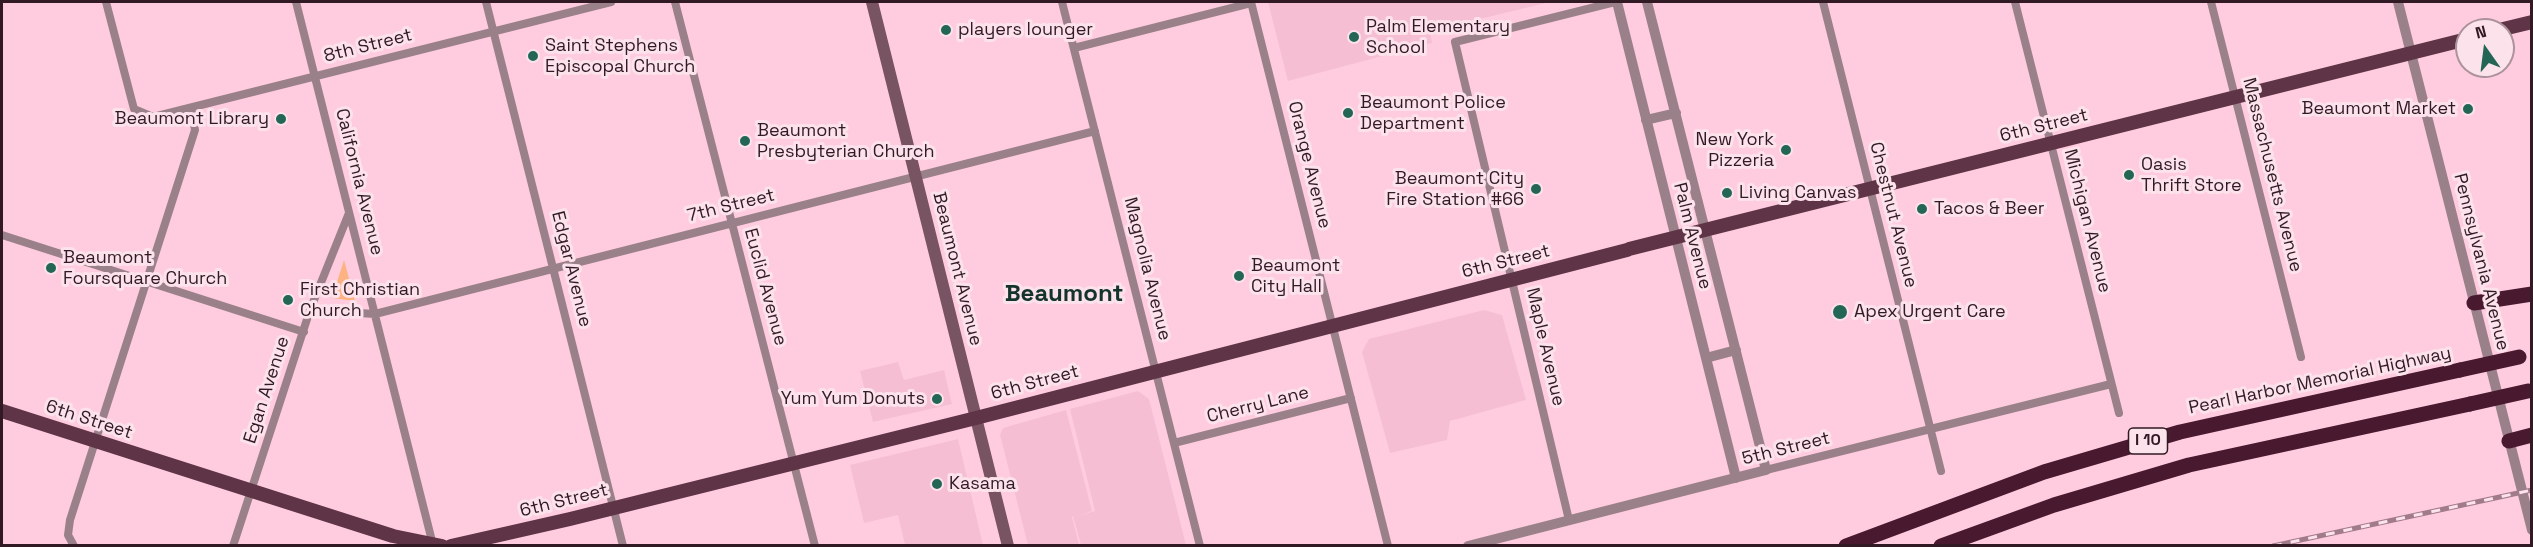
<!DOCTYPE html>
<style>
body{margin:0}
#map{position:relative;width:2533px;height:547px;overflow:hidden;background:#ffccdf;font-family:"Space Grotesk",sans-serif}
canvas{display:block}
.frame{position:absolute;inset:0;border:3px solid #311a24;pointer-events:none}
.north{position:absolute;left:2455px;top:18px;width:60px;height:60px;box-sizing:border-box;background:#fce2eb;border:2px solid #ab929b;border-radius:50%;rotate:346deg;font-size:16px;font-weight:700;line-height:24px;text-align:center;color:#311a24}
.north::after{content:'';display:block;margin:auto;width:21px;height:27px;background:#236655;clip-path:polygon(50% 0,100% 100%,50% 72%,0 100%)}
</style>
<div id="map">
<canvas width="2533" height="547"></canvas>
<div class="frame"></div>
<div class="north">N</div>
</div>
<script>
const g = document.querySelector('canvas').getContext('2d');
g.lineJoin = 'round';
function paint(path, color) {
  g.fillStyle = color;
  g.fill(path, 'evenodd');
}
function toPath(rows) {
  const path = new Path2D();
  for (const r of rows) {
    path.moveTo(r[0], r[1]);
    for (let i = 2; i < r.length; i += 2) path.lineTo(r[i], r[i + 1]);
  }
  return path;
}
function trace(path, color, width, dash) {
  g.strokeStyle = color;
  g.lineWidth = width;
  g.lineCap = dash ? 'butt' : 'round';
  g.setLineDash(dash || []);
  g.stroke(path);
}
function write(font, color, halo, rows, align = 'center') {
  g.font = font + ' "Space Grotesk",sans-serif';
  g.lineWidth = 6;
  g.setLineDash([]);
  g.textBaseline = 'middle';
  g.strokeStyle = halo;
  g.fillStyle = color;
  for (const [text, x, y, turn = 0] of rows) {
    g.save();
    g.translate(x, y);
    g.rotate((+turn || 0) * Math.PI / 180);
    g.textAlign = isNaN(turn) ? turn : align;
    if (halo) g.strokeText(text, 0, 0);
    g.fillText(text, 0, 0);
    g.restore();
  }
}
paint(toPath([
 [1268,2,1550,2,1430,31,1432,43,1288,81],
 [1484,310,1502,315,1526,400,1450,421,1447,440,1390,453,1362,352,1369,339],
 [898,362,904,380,944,370,952,404,873,422,860,371],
 [1138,391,1149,399,1186,545,1081,545,1073,516,1072,517,1079,545,1028,545,1000,435,1003,428,1066,410,1092,511,1078,516,1095,511,1070,409],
 [958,439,983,545,905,545,898,515,864,523,850,465]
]), '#f6bed3');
paint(toPath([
 [344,260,355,301,332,298]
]), '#fdb282');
trace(toPath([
 [106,2,134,109,153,117,611,2],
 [296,2,433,545],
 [486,2,623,546],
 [675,2,815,546],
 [1062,2,1200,546],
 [1251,2,1388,546],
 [1823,2,1941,471],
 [2015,2,2119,413],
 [2211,2,2301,357],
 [1074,48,1251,3],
 [2,235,304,332],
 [310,310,375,314,1095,131],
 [1174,443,1351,398],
 [1766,470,2111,384],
 [1569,520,1455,42,1615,2],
 [74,546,68,535,70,520,195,130,191,108],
 [233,546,310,310,349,213]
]), '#9a8089', 8);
trace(toPath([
 [1617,2,1736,478],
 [2398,2,2532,530],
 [1646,120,1676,113],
 [1706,358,1736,350],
 [1468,546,1766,470,1647,2]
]), '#9a8089', 10);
trace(toPath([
 [872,2,1008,546]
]), '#785362', 12);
trace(toPath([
 [2499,30,2532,22],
 [1629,249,2467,39],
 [2,411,393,536,442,546],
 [451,546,570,519,976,418,1627,250]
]), '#5f3446', 14);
trace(toPath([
 [2474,303,2532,294],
 [2509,441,2532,435],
 [1846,546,2044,472,2180,432,2460,370],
 [1941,546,2054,505,2189,465,2470,404]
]), '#49192f', 15);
const rail = toPath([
 [2273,546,2532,490]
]);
trace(rail, '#a17b8a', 5);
trace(rail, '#fce2eb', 3, [9]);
trace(toPath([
 [2460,370,2519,357],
 [2470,404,2528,391]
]), '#49192f', 15);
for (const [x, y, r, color] of [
 [946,30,6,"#236655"],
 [1354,37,6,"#236655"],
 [533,56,6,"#236655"],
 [2468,109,6,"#236655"],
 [1348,113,6,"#236655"],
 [281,119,6,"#236655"],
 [745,141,6,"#236655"],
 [1786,150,6,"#236655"],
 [2129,175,6,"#236655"],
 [1536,189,6,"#236655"],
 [1727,193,6,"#236655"],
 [1922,209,6,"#236655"],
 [51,268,6,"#236655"],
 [1239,276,6,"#236655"],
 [288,300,6,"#236655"],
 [1840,312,8,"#236655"],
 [937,399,6,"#236655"],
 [937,484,6,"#236655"]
]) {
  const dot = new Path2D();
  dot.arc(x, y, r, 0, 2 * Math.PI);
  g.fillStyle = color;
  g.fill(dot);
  trace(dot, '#fce2eb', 2);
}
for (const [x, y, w] of [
 [2148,441,39]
]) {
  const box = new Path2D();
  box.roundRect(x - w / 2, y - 13, w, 26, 4.5);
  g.fillStyle = '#fce2eb';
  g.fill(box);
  trace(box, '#311a24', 1.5);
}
write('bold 16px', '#311a24', null, [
 ["I 10",2148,441]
]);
write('18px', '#311a24', '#fce2eb', [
 ["Palm Elementary",1366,27],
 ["School",1366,48],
 ["players lounger",958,30],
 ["Saint Stephens",545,46],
 ["Episcopal Church",545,67],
 ["Beaumont Police",1360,103],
 ["Department",1360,124],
 ["Beaumont Market",2456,109,"right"],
 ["Beaumont Library",269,119,"right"],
 ["Beaumont",757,131],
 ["Presbyterian Church",757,152],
 ["New York",1774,140,"right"],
 ["Pizzeria",1774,161,"right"],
 ["Oasis",2141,165],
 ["Thrift Store",2141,186],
 ["Beaumont City",1524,179,"right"],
 ["Fire Station #66",1524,200,"right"],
 ["Living Canvas",1739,193],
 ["Tacos & Beer",1934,209],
 ["Beaumont",63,258],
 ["Foursquare Church",63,279],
 ["Beaumont",1251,266],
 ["City Hall",1251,287],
 ["First Christian",300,290],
 ["Church",300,311],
 ["Apex Urgent Care",1854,312],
 ["Yum Yum Donuts",925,399,"right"],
 ["Kasama",949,484]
], 'left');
write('18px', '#311a24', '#fce2eb', [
 ["8th Street",368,46,-14],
 ["6th Street",2044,126,-14],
 ["Orange Avenue",1309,165,76],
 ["Massachusetts Avenue",2272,175,76],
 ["California Avenue",359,182,76],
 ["7th Street",731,206,-14],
 ["Chestnut Avenue",1893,215,76],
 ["Michigan Avenue",2087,221,76],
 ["Palm Avenue",1692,236,76],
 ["6th Street",1506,262,-14],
 ["Pennsylvania Avenue",2481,262,76],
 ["Edgar Avenue",571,269,76],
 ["Beaumont Avenue",957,269,76],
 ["Magnolia Avenue",1147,269,76],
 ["Euclid Avenue",765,287,75],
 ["Maple Avenue",1545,347,77],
 ["Pearl Harbor Memorial Highway",2320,381,-12],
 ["6th Street",1035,383,-15],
 ["Egan Avenue",267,390,-72],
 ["Cherry Lane",1258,405,-14],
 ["6th Street",89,420,18],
 ["5th Street",1786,449,-14],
 ["6th Street",564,501,-14]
]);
write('bold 24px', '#14332b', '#fce2eb', [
 ["Beaumont",1064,294]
]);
</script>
